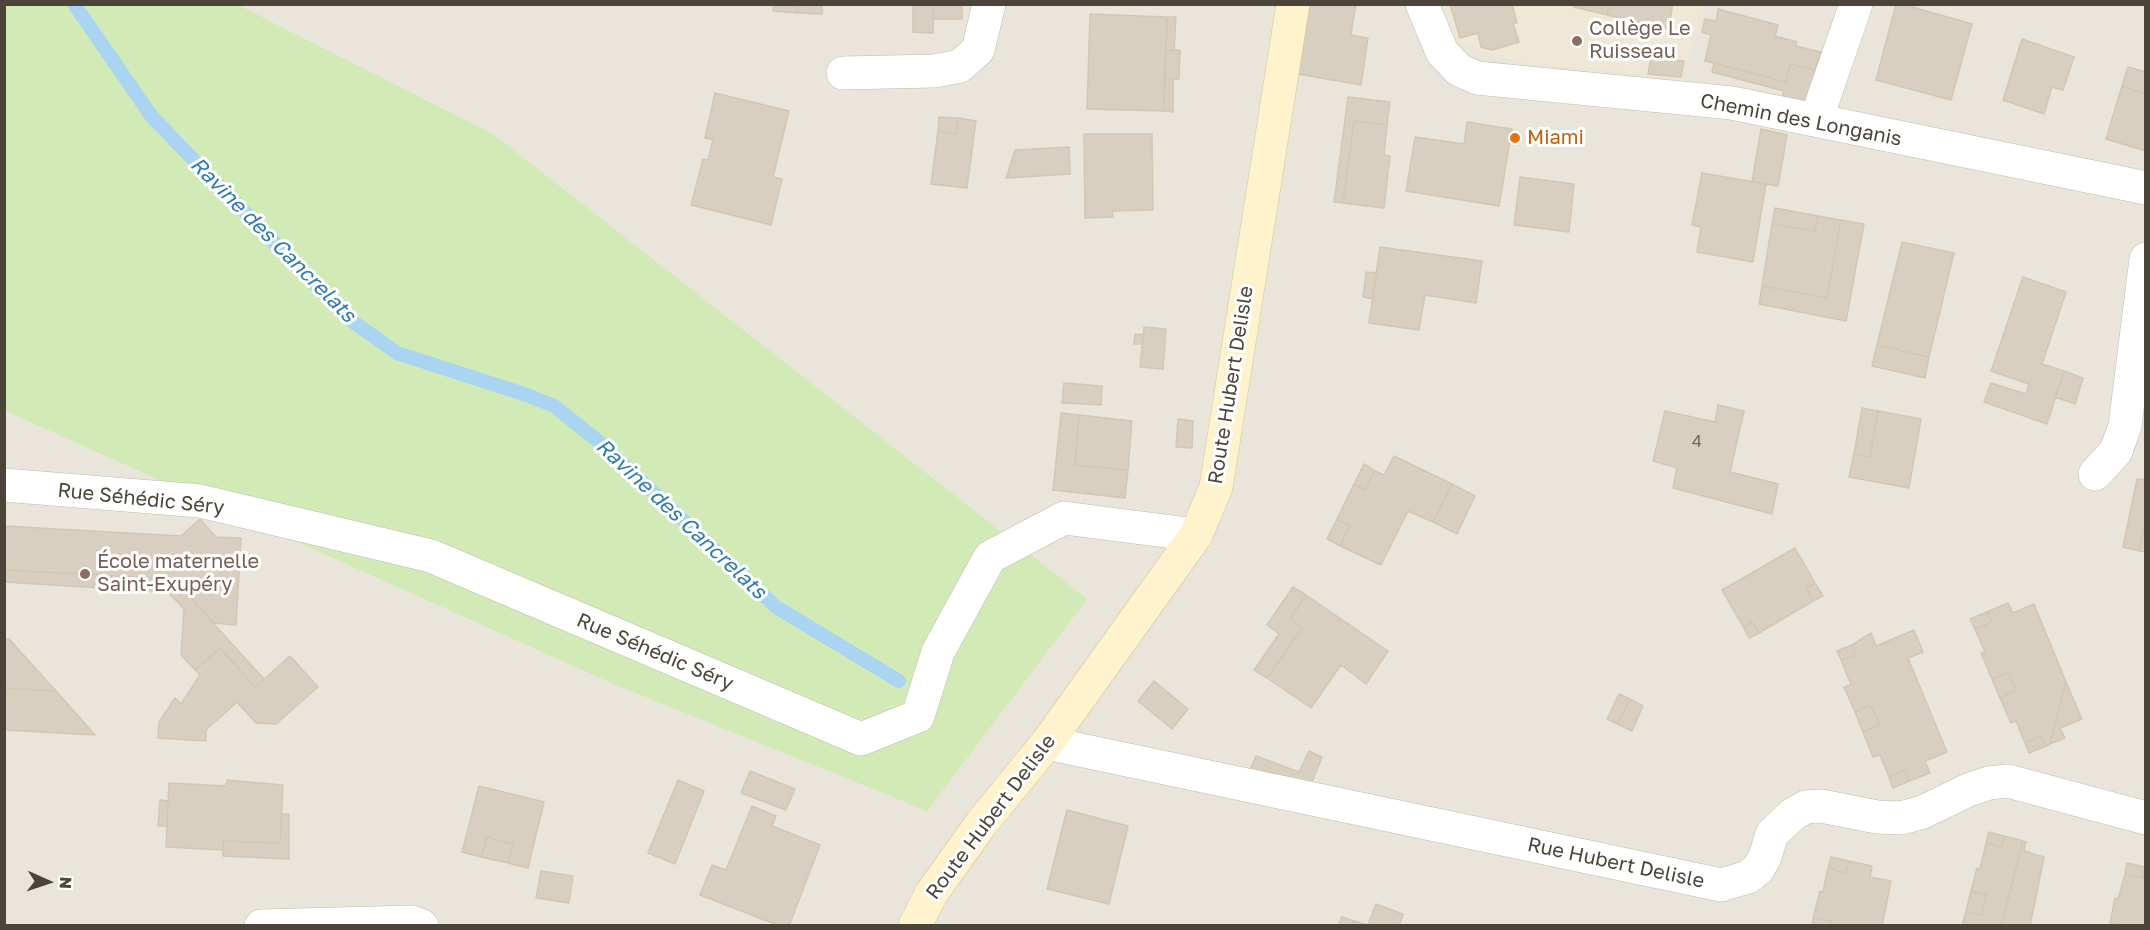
<!DOCTYPE html>
<meta charset="utf-8">
<style>
body{margin:0}
#map{position:relative;width:2150px;height:930px;overflow:hidden;background:#f6f3ec;font-family:"Golos Text",sans-serif}
canvas{display:block}
.frame{position:absolute;inset:0;border:6px solid #4b4439;pointer-events:none}
.north{position:absolute;left:18px;top:852px;width:60px;height:60px;-webkit-text-stroke:4px #fff;paint-order:stroke;rotate:93deg;font-size:16px;font-weight:700;line-height:24px;text-align:center;color:#4b4439}
.north::after{content:'';display:block;margin:auto;width:21px;height:27px;background:#4b4439;clip-path:polygon(50% 0,100% 100%,50% 72%,0 100%)}
</style>
<div id="map">
<canvas width="2150" height="930"></canvas>
<div class="frame"></div>
<div class="north">N</div>
</div>
<script>
const g = document.querySelector('canvas').getContext('2d');
g.lineJoin = 'round';
function paint(path, color) {
  g.fillStyle = color;
  g.fill(path, 'evenodd');
}
function toPath(rows) {
  const path = new Path2D();
  for (const r of rows) {
    path.moveTo(r[0], r[1]);
    for (let i = 2; i < r.length; i += 2) path.lineTo(r[i], r[i + 1]);
  }
  return path;
}
function trace(path, color, width, dash) {
  g.strokeStyle = color;
  g.lineWidth = width;
  g.lineCap = dash ? 'butt' : 'round';
  g.setLineDash(dash || []);
  g.stroke(path);
}
function write(font, color, halo, rows, align = 'center') {
  g.font = font + ' "Golos Text",sans-serif';
  g.lineWidth = 6;
  g.setLineDash([]);
  g.textBaseline = 'middle';
  g.strokeStyle = halo;
  g.fillStyle = color;
  for (const [text, x, y, turn = 0] of rows) {
    g.save();
    g.translate(x, y);
    g.rotate((+turn || 0) * Math.PI / 180);
    g.textAlign = isNaN(turn) ? turn : align;
    if (halo) g.strokeText(text, 0, 0);
    g.fillText(text, 0, 0);
    g.restore();
  }
}
paint(toPath([
 [239,5,2145,5,2145,925,5,926,5,411,604,680,493,134]
]), '#eae5da');
paint(toPath([
 [1434,5,1707,5,1681,77,1527,64,1493,55,1471,47,1449,34]
]), '#efe8d6');
paint(toPath([
 [5,5,239,5,493,134,1087,599,927,811,604,680,5,411]
]), '#d2eab5');
trace(toPath([
 [74,4,152,117,349,319,397,353,527,395,554,406,603,445,776,607,899,681]
]), '#a9d4f2', 14);
const building = toPath([
 [774,4,797,6,797,13,773,11,774,4],
 [822,4,822,14,797,13,797,6,781,5,822,4],
 [913,4,934,4,933,33,913,32,913,4],
 [934,4,962,4,962,19,933,19,934,4],
 [1310,4,1356,4,1351,35,1368,38,1361,85,1298,74,1310,4],
 [1450,4,1512,4,1517,23,1513,23,1519,42,1492,50,1481,47,1478,33,1460,38,1450,4],
 [1574,4,1609,4,1607,15,1574,7,1574,4],
 [1609,4,1673,4,1668,29,1607,15,1609,4],
 [1896,4,1902,4,1972,24,1951,100,1876,80,1896,4],
 [1718,9,1778,25,1775,36,1797,42,1795,46,1821,52,1815,70,1790,64,1786,82,1705,61,1711,35,1702,32,1705,19,1716,21,1718,9],
 [1090,14,1167,17,1164,111,1087,109,1090,14],
 [1167,17,1176,17,1174,51,1166,50,1167,17],
 [2022,39,2074,57,2063,90,2052,87,2044,114,2003,100,2022,39],
 [1166,50,1180,50,1179,79,1164,79,1166,50],
 [1651,57,1684,61,1681,77,1648,74,1651,57],
 [1714,63,1786,82,1790,64,1815,70,1808,104,1782,98,1784,91,1712,72,1714,63],
 [2128,67,2146,72,2146,94,2122,86,2128,67],
 [1164,79,1173,79,1173,112,1164,111,1164,79],
 [2122,86,2146,94,2146,151,2106,139,2122,86],
 [715,93,789,111,773,177,782,179,771,225,691,205,703,159,708,160,713,140,705,138,715,93],
 [1348,97,1390,102,1387,125,1354,121,1343,203,1334,202,1348,97],
 [939,117,958,118,956,134,938,131,939,117],
 [958,118,976,121,967,188,931,184,938,131,956,134,958,118],
 [1354,121,1387,125,1384,155,1390,156,1384,208,1343,203,1354,121],
 [1467,122,1512,129,1499,206,1406,191,1415,137,1464,144,1467,122],
 [1761,129,1787,135,1778,186,1752,182,1761,129],
 [1084,134,1152,134,1153,210,1112,211,1113,217,1085,218,1084,134],
 [1069,147,1070,174,1006,178,1015,150,1069,147],
 [1702,173,1766,184,1753,262,1697,252,1701,227,1692,225,1702,173],
 [1520,177,1574,184,1569,232,1514,225,1520,177],
 [1775,208,1818,216,1815,231,1772,224,1775,208],
 [1818,216,1841,220,1827,298,1762,286,1772,224,1815,231,1818,216],
 [1841,220,1864,224,1846,321,1759,304,1762,286,1827,298,1841,220],
 [1902,242,1954,253,1929,357,1877,345,1902,242],
 [1380,247,1482,261,1476,303,1425,295,1419,330,1369,323,1380,247],
 [1366,272,1376,273,1373,299,1363,297,1366,272],
 [2023,277,2066,292,2042,364,2064,371,2047,424,1984,402,1991,383,2026,394,2029,384,1991,371,2023,277],
 [1144,327,1166,329,1163,369,1140,367,1144,327],
 [1135,334,1144,335,1142,344,1134,344,1135,334],
 [1877,345,1929,357,1925,378,1872,366,1877,345],
 [2064,371,2083,378,2075,404,2055,397,2064,371],
 [1064,383,1102,386,1101,405,1062,403,1064,383],
 [1718,405,1744,411,1730,472,1778,484,1772,514,1673,488,1677,468,1653,461,1665,411,1715,422,1718,405],
 [1862,408,1878,411,1870,457,1854,454,1862,408],
 [1878,411,1921,419,1909,488,1849,477,1854,454,1870,457,1878,411],
 [1061,413,1079,415,1075,465,1128,470,1125,498,1053,490,1061,413],
 [1079,415,1132,421,1128,470,1075,465,1079,415],
 [1178,419,1193,421,1192,448,1176,447,1178,419],
 [1394,456,1452,484,1433,522,1408,511,1381,565,1340,546,1350,526,1337,519,1354,484,1365,490,1375,471,1384,475,1394,456],
 [1364,464,1375,471,1365,490,1354,484,1364,464],
 [2137,479,2146,480,2146,519,2139,551,2123,547,2137,479],
 [1452,484,1475,496,1457,534,1433,522,1452,484],
 [200,519,216,537,241,538,236,625,214,623,194,602,196,580,4,570,4,526,181,536,200,519],
 [1337,519,1350,526,1340,546,1327,539,1337,519],
 [2146,519,2146,552,2139,551,2146,519],
 [1795,548,1815,583,1807,588,1813,601,1759,633,1752,622,1744,628,1722,590,1795,548],
 [4,570,196,580,194,602,264,679,255,687,220,648,195,670,181,655,184,609,168,592,4,582,4,570],
 [1815,583,1823,596,1813,601,1807,588,1815,583],
 [1293,587,1306,595,1290,619,1302,628,1267,678,1254,670,1279,634,1267,625,1293,587],
 [1306,595,1388,651,1366,684,1341,665,1311,708,1267,678,1302,628,1290,619,1306,595],
 [2008,603,2013,613,2034,604,2066,682,2050,744,2046,746,2041,736,2025,743,2016,721,2011,723,2000,698,2016,691,2008,673,1992,679,1981,653,1985,652,1975,629,1992,622,1987,612,2008,603],
 [1987,612,1992,622,1975,629,1970,619,1987,612],
 [1752,622,1759,633,1749,638,1744,628,1752,622],
 [1914,630,1923,652,1908,658,1947,752,1925,761,1930,773,1909,781,1904,770,1889,777,1880,755,1873,757,1863,732,1880,725,1870,705,1855,712,1844,687,1851,685,1841,660,1856,655,1852,645,1871,633,1876,646,1914,630],
 [4,639,9,639,56,691,4,688,4,639],
 [1852,645,1856,655,1841,660,1837,651,1852,645],
 [220,648,255,687,290,656,318,687,276,724,256,723,237,702,206,730,206,741,158,738,159,722,175,698,181,704,200,675,195,670,220,648],
 [2008,673,2016,691,2000,698,1992,679,2008,673],
 [1154,681,1188,709,1172,729,1138,701,1154,681],
 [2066,682,2082,719,2060,728,2065,738,2050,744,2066,682],
 [4,688,56,691,95,735,4,730,4,688],
 [1619,694,1630,699,1617,724,1607,719,1619,694],
 [1630,699,1643,706,1632,731,1617,724,1630,699],
 [1870,705,1880,725,1863,732,1855,712,1870,705],
 [2041,736,2046,746,2029,753,2025,743,2041,736],
 [1309,751,1322,757,1313,780,1297,795,1248,775,1256,756,1299,772,1309,751],
 [1904,770,1909,781,1893,788,1889,777,1904,770],
 [750,771,795,789,786,810,741,793,750,771],
 [227,780,283,785,280,843,223,841,224,850,166,847,169,783,226,786,227,780],
 [678,780,704,791,675,864,648,853,678,780],
 [479,786,544,802,528,868,508,863,513,844,487,837,481,857,462,852,479,786],
 [160,800,168,801,167,826,158,826,160,800],
 [752,806,776,816,772,826,820,845,789,926,780,926,700,895,712,865,726,870,752,806],
 [1067,810,1128,826,1109,904,1047,889,1067,810],
 [282,814,289,814,289,859,223,856,223,841,280,843,282,814],
 [1989,832,2004,836,2002,847,1986,843,1989,832],
 [2004,836,2023,841,2001,926,1962,926,1966,911,1981,915,1986,895,1971,891,1977,868,1980,869,1986,843,2002,847,2004,836],
 [487,837,513,844,508,863,481,857,487,837],
 [2023,841,2026,842,2024,851,2044,857,2030,926,2001,926,2023,841],
 [1831,857,1849,861,1846,873,1828,868,1831,857],
 [1849,861,1872,866,1870,877,1891,881,1882,926,1830,926,1831,921,1813,918,1820,891,1823,892,1828,868,1846,873,1849,861],
 [2127,863,2145,867,2143,878,2125,874,2127,863],
 [2145,867,2146,926,2121,926,2110,923,2115,898,2118,899,2125,874,2143,878,2145,867],
 [541,871,573,876,569,903,536,898,541,871],
 [1971,891,1986,895,1981,915,1966,911,1971,891],
 [1376,904,1403,914,1399,926,1352,926,1354,921,1368,925,1376,904],
 [1342,917,1354,921,1352,926,1338,926,1342,917],
 [1813,918,1831,921,1830,926,1812,926,1813,918]
]);
paint(building, '#d8cfc1');
trace(building, '#d3c7b4', 1.5);
const street = toPath([
 [1422,4,1442,52,1459,70,1477,78,1732,103,2146,188],
 [843,73,935,71,960,66,978,50,989,4],
 [1816,120,1856,4],
 [2095,474,2116,451,2125,426,2146,259],
 [4,485,200,501,431,556,861,739,918,716,938,652,990,557,1064,518,1196,535],
 [1047,743,1721,885,1748,877,1758,869,1765,857,1772,834,1793,814,1806,807,1821,806,1877,817,1901,818,1923,812,1968,790,1989,783,2008,781,2146,818],
 [261,926,412,922,422,926]
]);
const secondary = toPath([
 [915,926,931,894,981,824,1047,743,1196,535,1216,487,1293,4]
]);
trace(street, '#c2bbae', 34);
trace(secondary, '#d6c79b', 34);
trace(street, '#fff', 33);
trace(secondary, '#fff3cd', 33);
for (const [x, y, r, color] of [
 [1577,41,6,"#8d6e63"],
 [1515,138,6,"#e8710a"],
 [85,574,6,"#8d6e63"]
]) {
  const dot = new Path2D();
  dot.arc(x, y, r, 0, 2 * Math.PI);
  g.fillStyle = color;
  g.fill(dot);
  trace(dot, '#fff', 2);
}
write('16px', '#6e675b', null, [
 ["4",1697,442]
]);
write('20px', '#785e54', '#fff', [
 ["Collège Le",1589,29],
 ["Ruisseau",1589,52],
 ["École maternelle",97,562],
 ["Saint-Exupéry",97,585]
], 'left');
write('20px', '#4b4439', '#fff', [
 ["Chemin des Longanis",1801,120,11],
 ["Route Hubert Delisle",1231,385,-81],
 ["Rue Séhédic Séry",141,499,6],
 ["Rue Séhédic Séry",655,652,23],
 ["Route Hubert Delisle",991,817,-53],
 ["Rue Hubert Delisle",1616,863,12]
]);
write('20px', '#c56008', '#fff', [
 ["Miami",1527,138]
], 'left');
write('italic 21px', '#2e7ab2', '#fff', [
 ["Ravine des Cancrelats",273,240,45],
 ["Ravine des Cancrelats",681,519,43]
]);
</script>
